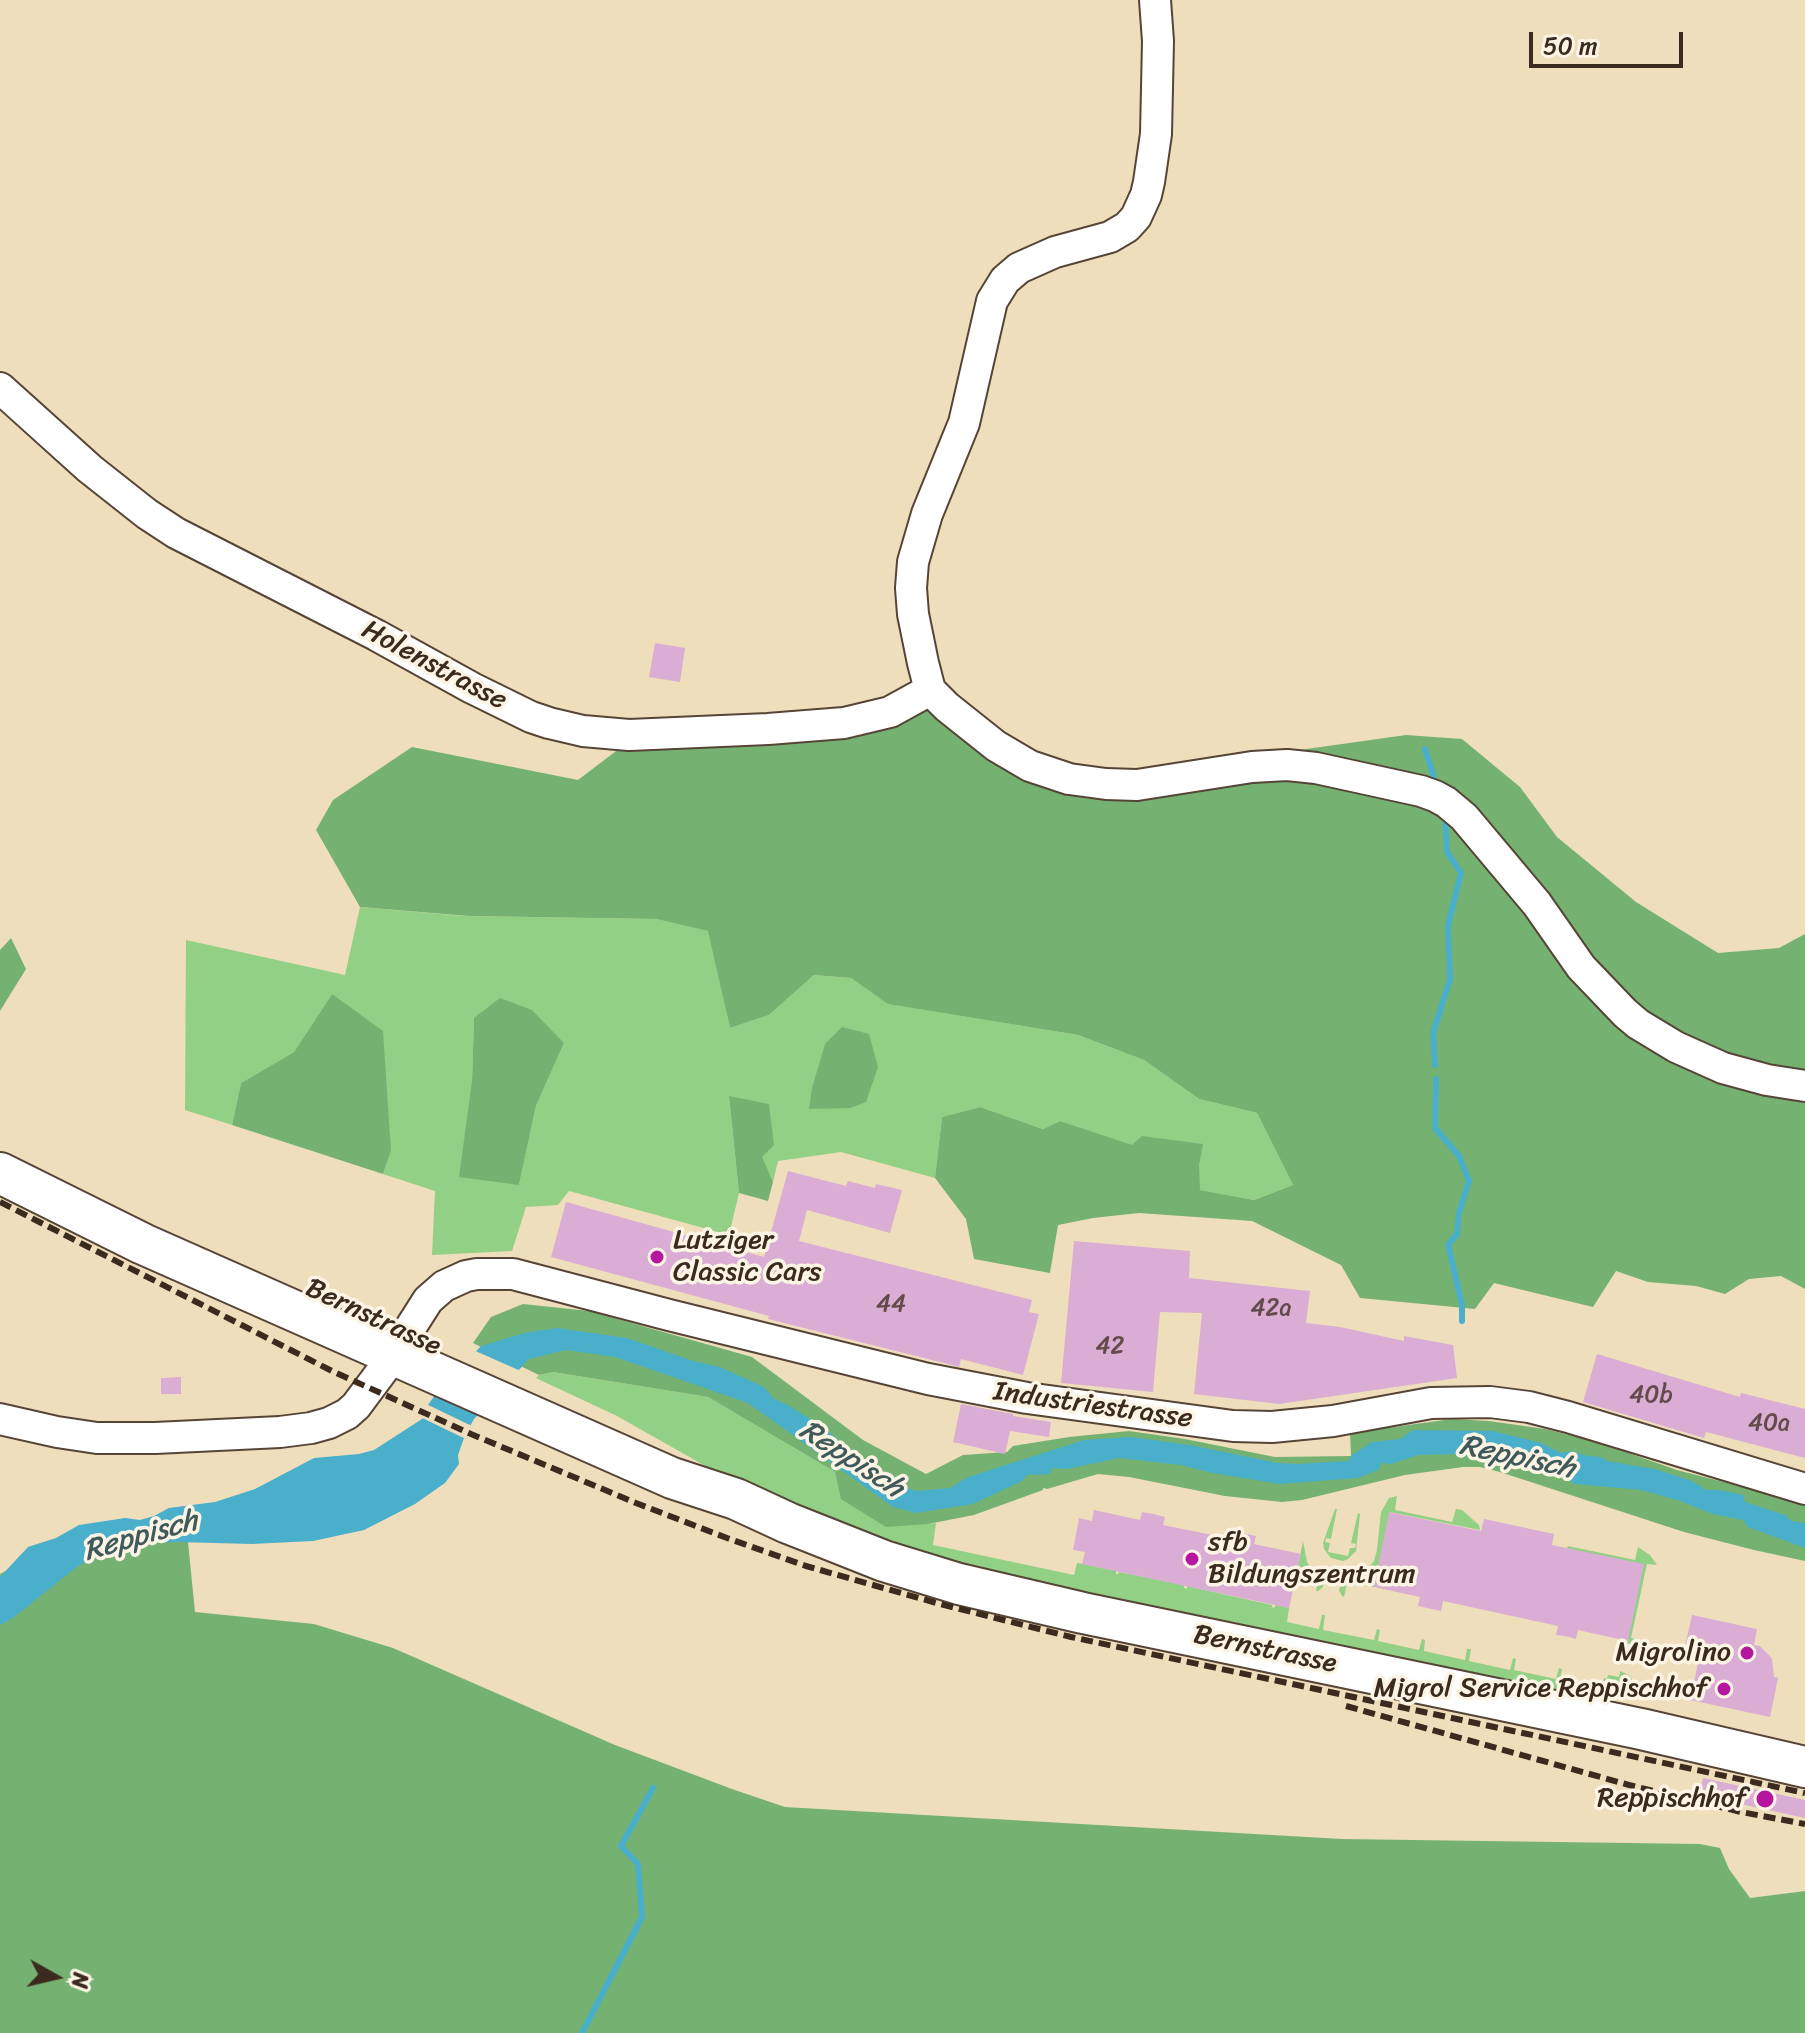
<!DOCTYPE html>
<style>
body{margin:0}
#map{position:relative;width:1805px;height:2033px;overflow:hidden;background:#efdebc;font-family:Sriracha,sans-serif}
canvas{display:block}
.north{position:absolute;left:16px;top:1937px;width:80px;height:80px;-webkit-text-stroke:6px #fcf5e5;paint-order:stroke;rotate:98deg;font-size:22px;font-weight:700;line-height:32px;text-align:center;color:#3b2a1e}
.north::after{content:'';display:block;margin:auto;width:28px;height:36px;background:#3b2a1e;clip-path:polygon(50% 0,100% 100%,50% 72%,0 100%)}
.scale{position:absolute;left:1529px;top:32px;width:154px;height:36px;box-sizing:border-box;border:4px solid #3b2a1e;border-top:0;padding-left:10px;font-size:24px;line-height:28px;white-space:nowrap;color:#3b2a1e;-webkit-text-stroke:6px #fcf5e5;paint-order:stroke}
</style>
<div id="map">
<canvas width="1805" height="2033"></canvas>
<div class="north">N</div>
<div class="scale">50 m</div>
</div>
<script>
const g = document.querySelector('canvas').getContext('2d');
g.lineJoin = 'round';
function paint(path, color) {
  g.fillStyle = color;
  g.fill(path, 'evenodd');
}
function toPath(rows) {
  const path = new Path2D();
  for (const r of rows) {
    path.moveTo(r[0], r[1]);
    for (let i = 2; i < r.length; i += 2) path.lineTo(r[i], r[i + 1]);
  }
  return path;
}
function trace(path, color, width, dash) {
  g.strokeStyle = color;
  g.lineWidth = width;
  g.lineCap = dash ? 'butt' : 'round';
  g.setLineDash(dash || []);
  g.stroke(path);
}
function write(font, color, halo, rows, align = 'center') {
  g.font = font + ' Sriracha,sans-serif';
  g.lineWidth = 7;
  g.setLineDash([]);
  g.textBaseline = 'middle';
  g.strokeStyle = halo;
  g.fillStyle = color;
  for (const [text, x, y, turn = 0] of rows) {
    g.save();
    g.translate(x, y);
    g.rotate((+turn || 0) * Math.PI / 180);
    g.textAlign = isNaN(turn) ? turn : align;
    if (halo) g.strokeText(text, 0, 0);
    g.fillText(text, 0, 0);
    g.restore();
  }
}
paint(toPath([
 [360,907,464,916,656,919,709,931,730,1028,769,1015,814,975,851,978,889,1004,1078,1035,1144,1060,1199,1099,1257,1113,1293,1185,1254,1200,1199,1190,1199,1166,1202,1144,1132,1146,1060,1121,1043,1129,980,1107,942,1117,935,1178,841,1152,778,1161,773,1182,729,1096,739,1193,729,1235,569,1191,558,1205,526,1207,512,1251,432,1255,435,1191,383,1174,391,1151,332,994,294,1052,241,1083,232,1125,185,1110,186,940,345,975],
 [474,1018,564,1043,536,1106,519,1185,472,1081],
 [553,1372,708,1397,835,1472,842,1499,928,1524,936,1523,933,1545,1074,1575,1077,1563,1083,1564,1116,1571,1116,1574,1118,1574,1119,1572,1184,1585,1184,1588,1187,1589,1187,1586,1272,1605,1272,1607,1274,1608,1276,1605,1289,1608,1287,1622,1319,1629,1322,1615,1325,1615,1323,1630,1374,1640,1377,1629,1380,1630,1378,1641,1419,1650,1422,1639,1425,1640,1424,1651,1465,1660,1467,1649,1471,1649,1469,1661,1510,1670,1513,1658,1516,1659,1514,1670,1556,1679,1559,1668,1562,1669,1560,1680,1601,1689,1604,1678,1607,1679,1608,1675,1619,1677,1620,1671,1629,1675,1632,1679,1632,1684,1624,1692,1614,1695,1584,1695,1517,1683,942,1564,739,1485,617,1416,536,1378,539,1375],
 [1397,1496,1395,1510,1452,1522,1456,1509,1462,1510,1479,1525,1480,1530,1390,1512,1374,1587,1347,1582,1344,1597,1342,1596,1339,1590,1342,1581,1361,1577,1374,1561,1377,1550,1381,1512,1389,1498],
 [1337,1509,1331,1539,1326,1538,1325,1542,1330,1543,1328,1552,1348,1556,1350,1548,1355,1548,1356,1544,1351,1543,1358,1513,1360,1514,1356,1551,1348,1559,1343,1561,1331,1558,1324,1549,1323,1543,1335,1509],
 [1303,1541,1307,1562,1313,1571,1323,1577,1323,1587,1318,1591,1316,1591,1319,1576,1297,1571],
 [1568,1546,1635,1560,1638,1547,1650,1555,1657,1565,1647,1564,1631,1638,1646,1642,1626,1644,1628,1641,1567,1548]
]), '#92d085');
paint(toPath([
 [932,708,1093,779,1406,735,1462,739,1520,787,1557,837,1636,902,1718,953,1779,948,1805,934,1805,1289,1781,1276,1749,1279,1725,1294,1696,1286,1648,1282,1616,1271,1593,1307,1494,1283,1475,1309,1360,1298,1341,1265,1252,1221,1139,1213,1093,1218,1058,1225,1050,1273,974,1259,966,1219,935,1178,942,1117,980,1107,1043,1129,1060,1121,1132,1145,1142,1136,1203,1144,1199,1166,1200,1190,1254,1200,1293,1185,1257,1113,1199,1099,1144,1060,1078,1035,888,1004,851,978,814,975,769,1015,730,1028,708,931,656,919,468,916,360,907,316,830,333,800,412,747,578,780,620,748,879,730],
 [11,938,26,969,0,1011,0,950],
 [332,994,383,1031,391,1151,383,1174,232,1125,241,1083,294,1052],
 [500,998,532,1010,564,1043,536,1106,519,1185,459,1177,472,1081,474,1018],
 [842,1027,869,1034,878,1067,866,1102,850,1108,809,1109,812,1088,825,1044],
 [729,1096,769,1104,774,1145,762,1157,773,1182,768,1201,739,1193],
 [523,1304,589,1311,752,1357,863,1440,926,1474,963,1455,1007,1452,1013,1446,1069,1437,1129,1431,1185,1439,1275,1457,1351,1456,1350,1433,1452,1419,1489,1421,1545,1429,1597,1442,1677,1470,1805,1503,1805,1561,1754,1550,1684,1532,1500,1472,1480,1467,1463,1467,1405,1475,1302,1500,1282,1502,1225,1496,1129,1477,1098,1474,1047,1489,1043,1488,1043,1490,974,1515,928,1524,886,1527,841,1499,835,1472,708,1397,553,1372,539,1375,473,1343,491,1317],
 [186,1522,195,1612,314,1624,393,1648,615,1745,732,1789,785,1807,1342,1839,1700,1844,1720,1848,1729,1869,1750,1898,1805,1891,1805,2033,0,2033,0,1574,61,1542]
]), '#75b272');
paint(toPath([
 [557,1328,627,1338,693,1361,720,1367,764,1387,774,1399,788,1405,824,1428,892,1483,917,1491,950,1488,968,1477,1084,1440,1131,1437,1190,1445,1278,1463,1297,1464,1348,1461,1352,1455,1372,1442,1400,1439,1413,1430,1493,1431,1541,1443,1561,1453,1573,1451,1583,1455,1601,1457,1607,1461,1655,1469,1692,1481,1706,1490,1720,1490,1743,1495,1745,1502,1785,1515,1792,1521,1805,1523,1805,1548,1748,1527,1743,1520,1713,1514,1680,1501,1641,1490,1575,1484,1543,1466,1488,1455,1455,1454,1418,1455,1391,1464,1382,1463,1378,1470,1358,1478,1280,1484,1212,1473,1181,1465,1119,1458,1067,1469,1052,1468,1050,1474,1027,1475,1022,1481,973,1504,916,1513,893,1507,748,1403,615,1357,566,1350,529,1359,474,1419,465,1435,458,1455,459,1464,445,1483,415,1504,364,1530,313,1541,252,1544,177,1542,118,1544,102,1551,101,1555,78,1566,13,1618,0,1625,0,1577,28,1547,56,1538,79,1525,125,1518,140,1520,154,1516,169,1508,215,1502,255,1489,314,1458,359,1454,374,1450,422,1419,423,1412,435,1395,481,1346,528,1332]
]), '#4aafca');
paint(toPath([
 [471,1349,523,1372,491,1407,436,1388],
 [424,1403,474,1427,468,1440,418,1416,419,1410]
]), '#efdebc');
trace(toPath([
 [1425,749,1437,787],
 [1435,1065,1433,1033,1450,979,1448,925,1461,873,1447,852,1445,815],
 [1436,1079,1435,1128,1459,1156,1469,1181,1459,1212,1457,1234,1448,1245,1462,1305,1462,1321],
 [582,2033,642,1917,638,1864,621,1846,653,1788]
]), '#4aafca', 6);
paint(toPath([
 [655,643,685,648,680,682,649,677],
 [788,1171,846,1186,848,1181,875,1188,876,1184,902,1190,890,1233,807,1210,799,1241,1032,1300,1029,1312,1039,1314,1023,1375,961,1359,959,1367,952,1365,768,1319,769,1316,551,1257,566,1202,764,1257],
 [1074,1241,1190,1251,1189,1278,1310,1291,1306,1323,1340,1327,1404,1341,1404,1336,1453,1345,1457,1378,1279,1404,1194,1394,1202,1313,1160,1312,1153,1392,1061,1383],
 [1597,1354,1740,1397,1741,1393,1805,1409,1805,1458,1706,1432,1704,1438,1583,1402],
 [181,1377,181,1394,161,1394,161,1378],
 [961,1404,1013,1414,1013,1416,1051,1422,1049,1437,1010,1431,1005,1454,953,1442],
 [1094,1510,1140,1520,1142,1512,1153,1514,1165,1517,1163,1525,1232,1539,1233,1531,1256,1536,1254,1544,1301,1554,1289,1608,1082,1564,1085,1552,1073,1550,1079,1518,1092,1521],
 [1389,1512,1481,1531,1484,1519,1554,1534,1552,1545,1644,1564,1628,1641,1578,1630,1576,1639,1565,1636,1556,1635,1558,1626,1443,1601,1441,1611,1418,1606,1420,1597,1374,1587],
 [1692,1615,1757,1629,1754,1645,1760,1646,1769,1655,1772,1659,1774,1677,1778,1678,1770,1717,1690,1700,1700,1654,1684,1651],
 [1703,1778,1805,1800,1805,1818,1699,1795]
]), '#daadd4');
const minor = toPath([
 [1155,0,1158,41,1156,134,1149,182,1146,195,1136,217,1127,227,1110,237,1055,252,1019,268,1005,280,992,301,964,423,927,514,913,562,911,588,913,614,923,663,930,690,947,707,996,746,1030,766,1069,779,1106,784,1137,785,1252,767,1287,765,1316,768,1421,791,1435,796,1446,802,1464,817,1537,904,1581,967,1625,1013,1638,1024,1676,1047,1723,1068,1767,1080,1805,1086],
 [0,388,90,469,147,514,176,533,376,635,472,688,531,717,549,723,583,731,629,735,768,729,844,723,890,712,930,690],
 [407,1333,428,1300,444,1286,466,1276,477,1274,513,1274,669,1315,928,1379,1027,1398,1233,1426,1272,1427,1333,1421,1431,1403,1490,1402,1529,1407,1568,1417,1805,1489],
 [0,1419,57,1432,97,1438,155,1438,280,1432,311,1428,329,1423,347,1414,356,1406,394,1355]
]);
const major = toPath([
 [0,1173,143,1244,672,1478,736,1499,788,1523,884,1561,959,1584,1083,1613,1641,1729,1805,1767]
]);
trace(minor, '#564536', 34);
trace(major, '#564536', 44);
trace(minor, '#fff', 30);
trace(major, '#fff', 40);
trace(toPath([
 [0,1202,332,1371,471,1434,636,1503,727,1538,806,1566,940,1604,1071,1637,1805,1793],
 [1346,1706,1629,1785,1741,1812,1805,1824]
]), '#3b2a1e', 6, [12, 6]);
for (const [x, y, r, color] of [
 [657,1257,8,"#b5179e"],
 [1192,1559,8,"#b5179e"],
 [1747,1653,8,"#b5179e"],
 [1724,1689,8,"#b5179e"],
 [1765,1799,10,"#b5179e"]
]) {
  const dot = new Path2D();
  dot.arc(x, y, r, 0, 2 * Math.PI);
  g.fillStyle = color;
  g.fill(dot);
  trace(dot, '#fcf5e5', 3);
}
write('24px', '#634b4c', null, [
 ["44",891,1305],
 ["42a",1271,1309],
 ["42",1110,1347],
 ["40b",1651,1396],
 ["40a",1769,1424]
]);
write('28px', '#3b2a1e', '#fcf5e5', [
 ["Holenstrasse",434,666,28],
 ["Bernstrasse",373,1318,25],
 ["Industriestrasse",1093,1406,8],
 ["Bernstrasse",1265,1650,12]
]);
write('28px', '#3b2a1e', '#fcf5e5', [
 ["Lutziger",673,1241,"left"],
 ["Classic Cars",673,1273,"left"],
 ["sfb",1208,1543,"left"],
 ["Bildungszentrum",1208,1575,"left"],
 ["Migrolino",1731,1653],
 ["Migrol Service Reppischhof",1708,1689],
 ["Reppischhof",1747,1799]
], 'right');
write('italic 30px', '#40595a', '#fcf5e5', [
 ["Reppisch",1517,1458,12],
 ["Reppisch",851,1460,33],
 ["Reppisch",141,1537,-16]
]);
</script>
